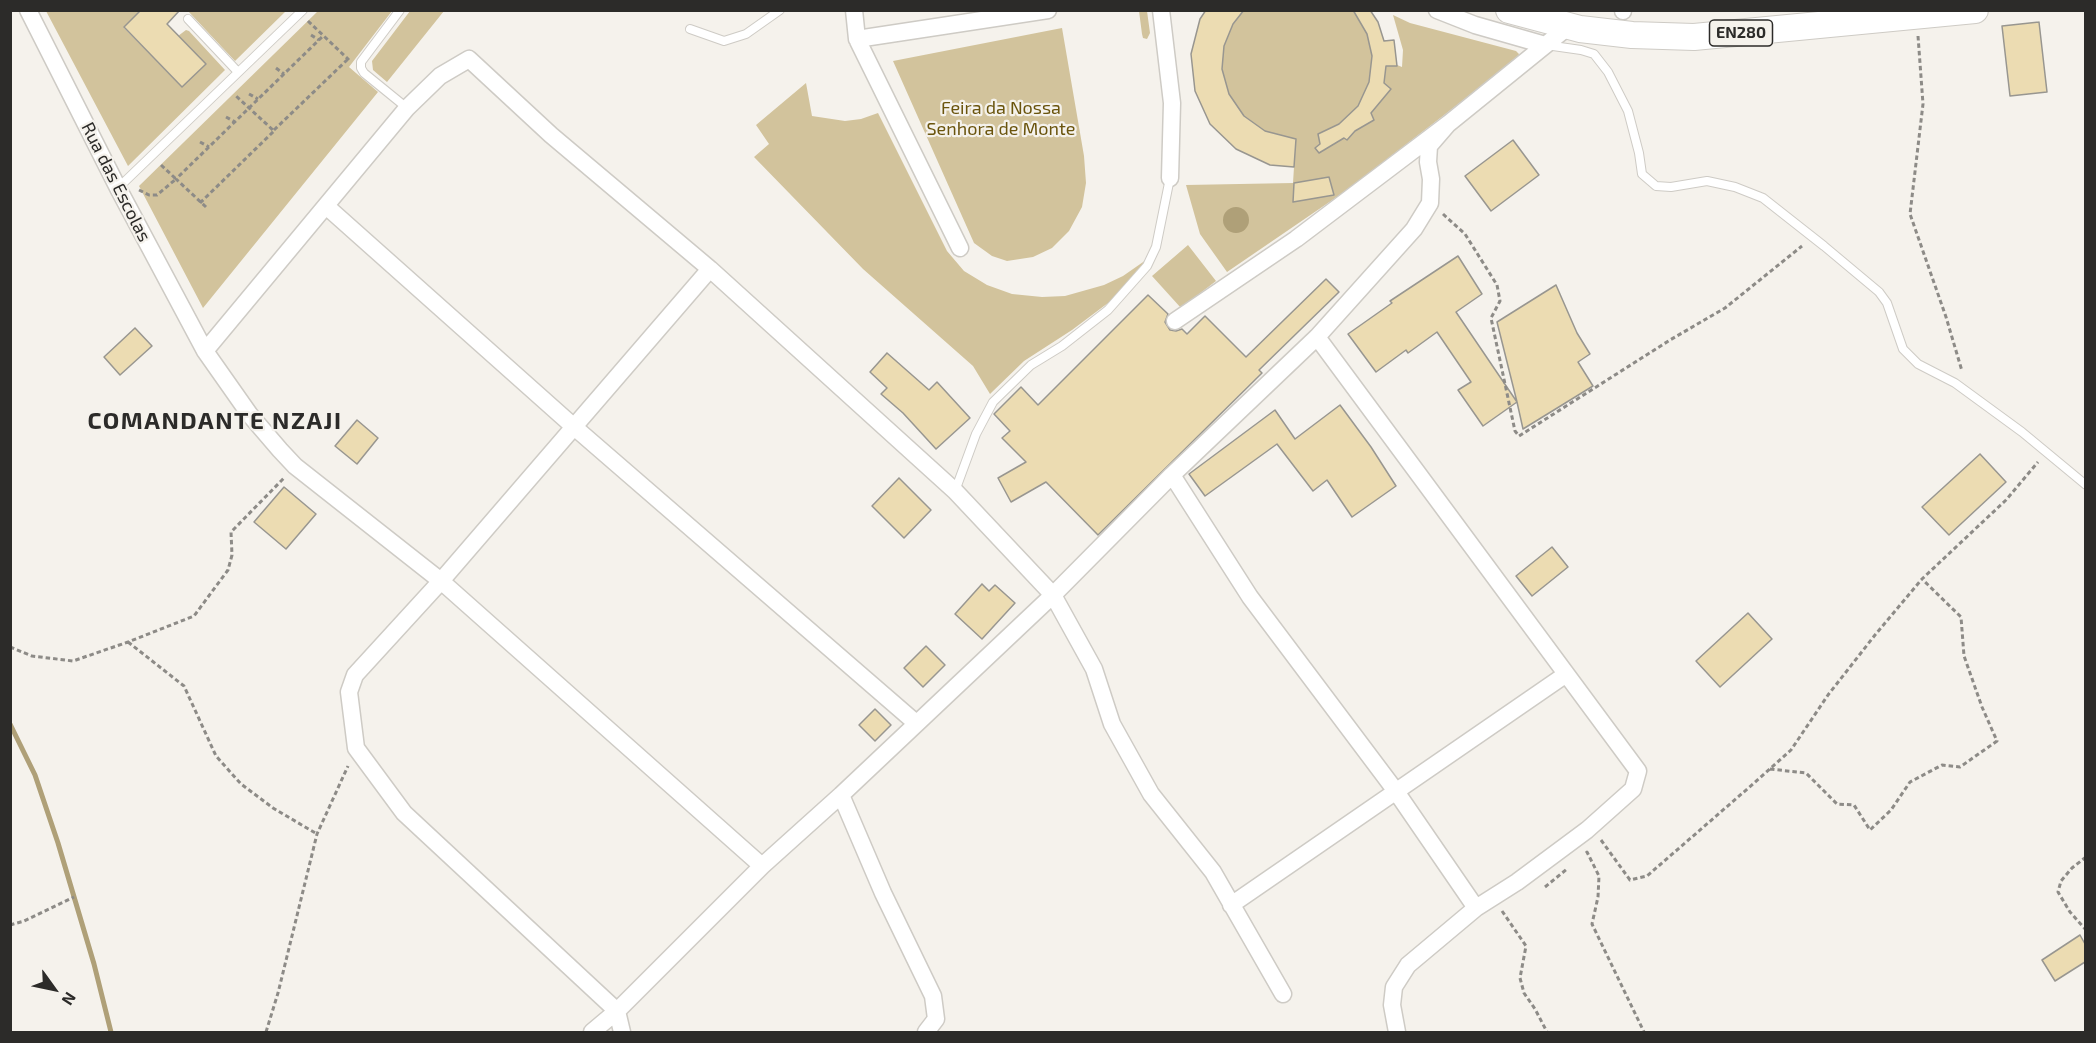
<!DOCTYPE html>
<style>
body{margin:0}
#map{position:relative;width:2096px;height:1043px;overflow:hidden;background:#f5f2ec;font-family:"Exo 2",sans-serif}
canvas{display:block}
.frame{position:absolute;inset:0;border:12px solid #2c2b29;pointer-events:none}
.north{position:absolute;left:24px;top:959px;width:60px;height:60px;-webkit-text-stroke:4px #f5f2ec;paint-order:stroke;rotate:123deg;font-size:16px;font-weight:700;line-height:24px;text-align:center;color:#2c2b29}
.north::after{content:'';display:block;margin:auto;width:21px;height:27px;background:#2c2b29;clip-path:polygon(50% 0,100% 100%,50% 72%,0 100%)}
</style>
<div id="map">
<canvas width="2096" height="1043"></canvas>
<div class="frame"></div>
<div class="north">N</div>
</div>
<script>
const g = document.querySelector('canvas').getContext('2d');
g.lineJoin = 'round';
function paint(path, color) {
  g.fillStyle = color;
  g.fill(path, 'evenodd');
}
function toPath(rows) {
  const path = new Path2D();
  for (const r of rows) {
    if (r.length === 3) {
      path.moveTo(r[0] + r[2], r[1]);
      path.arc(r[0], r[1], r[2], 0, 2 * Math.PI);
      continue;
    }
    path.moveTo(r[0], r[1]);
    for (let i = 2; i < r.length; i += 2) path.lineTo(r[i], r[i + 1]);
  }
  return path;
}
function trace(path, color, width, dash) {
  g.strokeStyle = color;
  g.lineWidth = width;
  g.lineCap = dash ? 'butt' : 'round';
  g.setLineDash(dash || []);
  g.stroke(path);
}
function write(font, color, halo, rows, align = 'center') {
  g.font = font + ' "Exo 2",sans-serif';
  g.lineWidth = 4.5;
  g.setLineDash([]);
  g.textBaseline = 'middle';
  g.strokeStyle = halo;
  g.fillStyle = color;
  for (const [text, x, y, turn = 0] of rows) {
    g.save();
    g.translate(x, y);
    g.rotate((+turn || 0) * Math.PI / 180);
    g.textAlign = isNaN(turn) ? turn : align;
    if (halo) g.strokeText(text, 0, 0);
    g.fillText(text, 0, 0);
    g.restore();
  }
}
paint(toPath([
 [46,11,141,11,124,28,182,87,205,64,178,36,186,30,189,31,225,70,128,166],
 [188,11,286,11,235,61],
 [318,11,392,11,349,67,378,92,203,308,139,186],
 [410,11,444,11,387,82,373,70,372,61],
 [1139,11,1147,11,1150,33,1147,39,1143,38,1142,34],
 [1206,11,1370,11,1378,22,1383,40,1394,40,1397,65,1402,67,1403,50,1393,15,1410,23,1516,51,1519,54,1518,58,1347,190,1227,272,1200,234,1186,185,1293,183,1294,167,1270,165,1236,149,1210,124,1195,91,1191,54,1200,19],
 [1062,28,1084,156,1086,183,1082,207,1069,231,1052,248,1033,257,1007,261,992,256,974,243,893,61],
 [806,83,812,116,845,121,861,119,878,113,947,251,964,271,987,285,1012,294,1042,297,1065,296,1104,285,1123,276,1146,260,1112,300,1072,330,1024,361,990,394,973,366,863,269,754,157,769,144,756,125],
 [1188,245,1216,281,1181,308,1152,276]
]), '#d2c39c');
paint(toPath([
 [1236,220,13]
]), '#afa078');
trace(toPath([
 [10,724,35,775,58,843,94,964,111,1032]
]), '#afa078', 5);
const building = toPath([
 [141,10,180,10,167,24,206,64,182,87,124,27,141,10],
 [1206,10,1244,10,1233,24,1224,46,1222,69,1229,94,1244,116,1265,131,1296,139,1294,167,1270,165,1236,149,1210,124,1195,91,1191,54,1200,19,1206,10],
 [1353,10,1370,10,1378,22,1384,41,1394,40,1397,66,1386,66,1384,83,1391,89,1371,113,1374,120,1355,131,1347,140,1344,138,1319,153,1315,148,1320,144,1318,134,1339,124,1358,106,1369,82,1372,56,1367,34,1353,10],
 [2039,22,2047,92,2010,96,2002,26,2039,22],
 [1513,140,1539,175,1491,211,1465,176,1513,140],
 [1329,177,1334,195,1293,202,1294,183,1329,177],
 [1458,256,1482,294,1456,312,1517,402,1497,322,1556,285,1577,333,1590,354,1578,362,1593,386,1523,429,1517,402,1483,426,1458,390,1471,382,1437,332,1408,353,1406,350,1376,372,1348,334,1392,303,1390,301,1458,256],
 [1326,279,1339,292,1259,370,1262,373,1098,535,1046,482,1011,502,998,478,1026,462,1002,438,1010,431,994,414,1021,387,1038,405,1148,295,1168,314,1165,322,1170,330,1176,331,1182,329,1187,334,1205,316,1246,357,1326,279],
 [135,328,152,346,120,375,104,357,135,328],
 [887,353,929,390,937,382,970,418,936,449,903,413,881,394,887,388,870,372,887,353],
 [1340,405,1371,447,1396,486,1352,517,1327,480,1313,491,1277,444,1205,496,1189,474,1275,410,1295,439,1340,405],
 [357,420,378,438,357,464,335,446,357,420],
 [1980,454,2006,482,1949,535,1922,507,1980,454],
 [899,478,931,510,904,538,872,506,899,478],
 [284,487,316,514,286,549,254,522,284,487],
 [1552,547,1568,567,1532,596,1516,576,1552,547],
 [982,584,989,591,995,585,1015,603,982,639,955,614,982,584],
 [1748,613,1772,639,1720,687,1696,661,1748,613],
 [926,646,945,665,923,687,904,668,926,646],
 [875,709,891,725,875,741,859,725,875,709],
 [2080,935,2085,944,2085,962,2055,981,2042,960,2080,935]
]);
paint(building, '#ecdcb2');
trace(building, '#989690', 1.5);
const lane = toPath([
 [400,10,361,62,361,68,364,73,407,108],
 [188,19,238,72],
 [690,29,724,41,746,34,780,10],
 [1546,45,1581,50,1594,54,1608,72,1628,111,1639,153,1642,174,1656,186,1671,187,1707,181,1735,187,1763,198,1824,246,1879,292,1887,303,1903,349,1918,364,1955,383,2022,432,2086,485],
 [118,188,303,10],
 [955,491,976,434,993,402,1031,365,1062,346,1108,310,1147,266,1156,247,1170,178]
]);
const street = toPath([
 [28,10,118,188,205,351,250,415,280,450,295,466,441,581,762,866],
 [854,10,857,39,960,248],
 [1161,10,1172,103,1170,178],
 [1437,10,1475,25,1545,45],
 [1623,11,1623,10],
 [857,39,1048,10],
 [326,206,573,426,916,723],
 [1175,321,1296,239,1448,124,1569,26],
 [1317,337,1638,771,1633,789,1587,830,1517,882,1476,908,1408,965,1394,987,1392,1005,1397,1032],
 [205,351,407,108,440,76,469,59,551,135,710,269,955,491,1053,595,1094,669,1112,724,1151,794,1213,872,1283,994],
 [1172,475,1250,597,1395,790,1476,908],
 [841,795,883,893,933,996,936,1019,926,1032],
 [1231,905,1565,675],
 [592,1032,617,1011,762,866,841,795,1053,595,1172,475,1317,337,1414,229,1430,203,1431,179,1428,162,1429,146,1448,124],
 [622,1032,617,1011,404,813,356,748,349,692,355,675,441,581,710,269]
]);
const primary = toPath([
 [1509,10,1580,29,1632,35,1694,37,1975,10]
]);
trace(lane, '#cecbc5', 10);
trace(street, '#cecbc5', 19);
trace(primary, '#cecbc5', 28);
trace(toPath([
 [308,21,349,60],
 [311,35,319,40],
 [1918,36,1923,104,1910,214,1946,317,1962,371],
 [276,68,284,74],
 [249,94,258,99],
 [226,117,235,122],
 [274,130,347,60],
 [200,142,209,147],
 [139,190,149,195,157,195,176,179,160,164],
 [200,203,274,131,235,95],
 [206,207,176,179,323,36],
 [1443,214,1465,234,1497,285,1500,301,1491,318,1515,431,1519,436,1670,340,1725,308,1802,246],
 [128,642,184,686,216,756,241,784,273,808,317,834],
 [10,647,32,656,73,661,128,642,194,616,228,570,232,555,231,532,284,478],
 [1770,769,1806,773,1837,804,1854,805,1870,830,1891,810,1910,782,1942,765,1960,767,1997,741,1982,707,1964,656,1961,617,1922,579],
 [1601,840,1630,880,1647,876,1753,784,1791,750,1828,695,1875,635,1922,579,2006,500,2038,462],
 [1586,853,1587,852,1599,876,1598,897,1592,924,1644,1032],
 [2086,857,2072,868,2061,881,2058,892,2070,912,2086,930],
 [1545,887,1567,869],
 [1502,911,1526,946,1520,978,1524,993,1535,1009,1547,1032],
 [10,925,24,921,74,897],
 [266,1032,278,993,317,834,348,766]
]), '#8d8b87', 3, [4.5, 3]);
trace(lane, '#fff', 8);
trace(street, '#fff', 16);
trace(primary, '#fff', 26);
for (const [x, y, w] of [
 [1741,33,63]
]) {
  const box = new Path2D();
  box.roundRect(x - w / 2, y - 13, w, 26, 4.5);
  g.fillStyle = '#f5f2ec';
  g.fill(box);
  trace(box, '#2c2b29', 1.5);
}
write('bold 16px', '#2c2b29', null, [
 ["EN280",1741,33]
]);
write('18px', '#6a540d', '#f5f2ec', [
 ["Feira da Nossa",1001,108],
 ["Senhora de Monte",1001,129]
]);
write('18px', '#2c2b29', '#f5f2ec', [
 ["Rua das Escolas",116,182,63]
]);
g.letterSpacing = '1.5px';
write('bold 24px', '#2c2b29', '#f5f2ec', [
 ["COMANDANTE NZAJI",215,421]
]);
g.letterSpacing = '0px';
</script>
